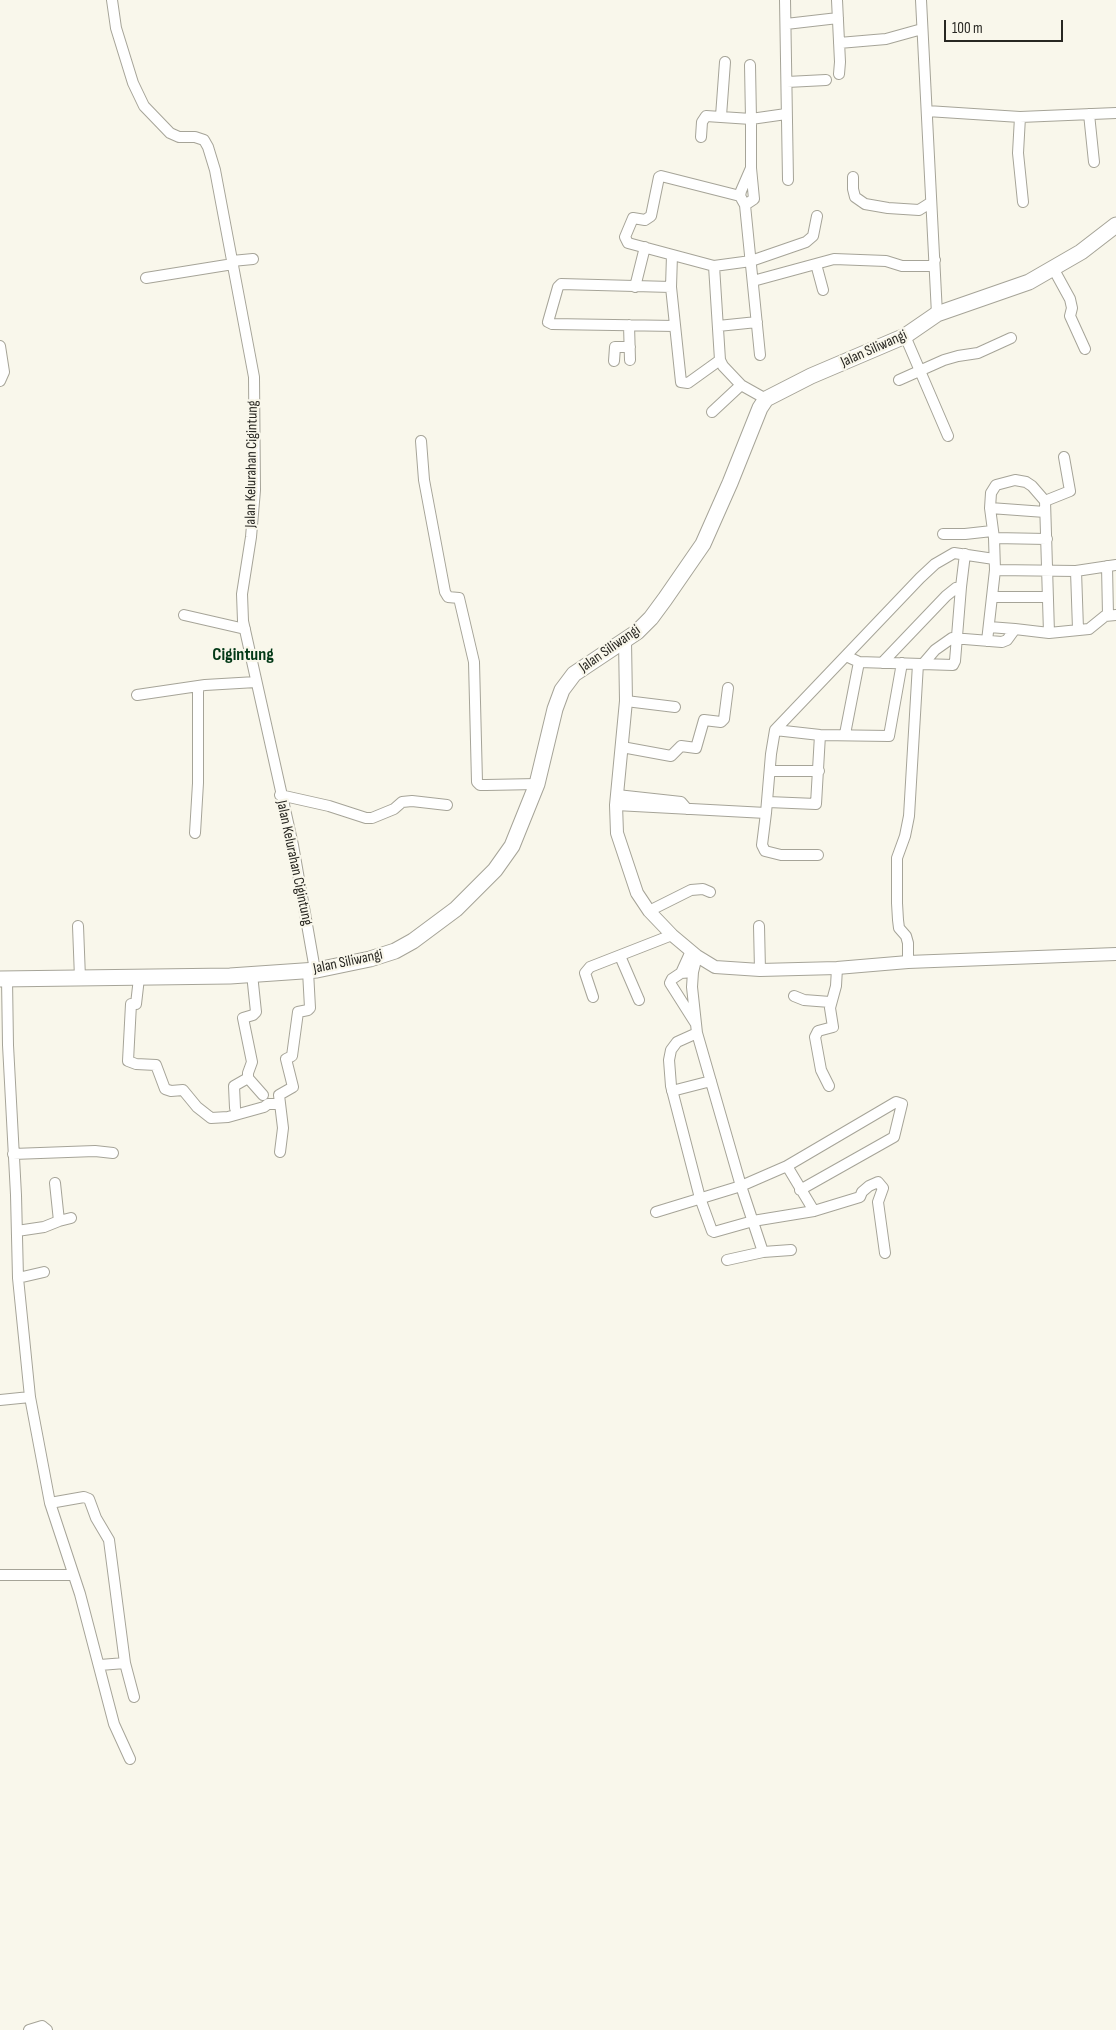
<!DOCTYPE html>
<style>
body{margin:0}
#map{position:relative;width:1116px;height:2030px;overflow:hidden;background:#f9f7eb;font-family:"Sofia Sans Condensed",sans-serif}
canvas{display:block}
.scale{position:absolute;left:944px;top:20px;width:119px;height:22px;box-sizing:border-box;border:2px solid #282722;border-top:0;padding-left:6px;font-size:15px;line-height:18px;white-space:nowrap;color:#282722;-webkit-text-stroke:4px #f9f7eb;paint-order:stroke}
</style>
<div id="map">
<canvas width="1116" height="2030"></canvas>
<div class="scale">100 m</div>
</div>
<script>
const g = document.querySelector('canvas').getContext('2d');
g.lineJoin = 'round';
function toPath(rows) {
  const path = new Path2D();
  for (const r of rows) {
    path.moveTo(r[0], r[1]);
    for (let i = 2; i < r.length; i += 2) path.lineTo(r[i], r[i + 1]);
  }
  return path;
}
function trace(path, color, width, dash) {
  g.strokeStyle = color;
  g.lineWidth = width;
  g.lineCap = dash ? 'butt' : 'round';
  g.setLineDash(dash || []);
  g.stroke(path);
}
function write(font, color, halo, rows, align = 'center') {
  g.font = font + ' "Sofia Sans Condensed",sans-serif';
  g.lineWidth = 4.5;
  g.setLineDash([]);
  g.textBaseline = 'middle';
  g.strokeStyle = halo;
  g.fillStyle = color;
  for (const [text, x, y, turn = 0] of rows) {
    g.save();
    g.translate(x, y);
    g.rotate((+turn || 0) * Math.PI / 180);
    g.textAlign = isNaN(turn) ? turn : align;
    if (halo) g.strokeText(text, 0, 0);
    g.fillText(text, 0, 0);
    g.restore();
  }
}
const minor = toPath([
 [112,0,116,28,133,83,144,106,170,133,179,137,195,137,204,140,208,147,215,170,254,377,255,490,251,537,242,594,243,621,293,845,315,970],
 [785,0,788,180],
 [837,0,840,62,839,74],
 [921,0,937,314],
 [786,24,838,18],
 [839,43,886,39,922,29],
 [787,82,826,80],
 [927,111,1020,117,1116,113],
 [1089,114,1094,162],
 [721,116,725,62],
 [1020,117,1018,153,1023,202],
 [701,137,702,122,706,116,751,119,750,65],
 [751,168,741,191,740,196,745,205,760,355],
 [853,177,853,189,855,197,865,204,888,208,919,210,930,203],
 [740,196,661,176,659,177,651,216,645,220,633,218,625,237,628,243,714,266,720,360,723,366,741,385,766,399],
 [745,205,754,199,751,168,751,119,786,114],
 [672,255,671,287,681,382,688,383,720,360],
 [232,261,253,259],
 [816,264,823,290],
 [714,266,751,261,806,242,813,236,817,216],
 [1053,268,1070,299,1072,308,1070,316,1085,349],
 [146,278,233,264],
 [753,281,834,259,886,261,902,266,932,266,935,260],
 [635,287,645,247],
 [671,287,561,284,558,287,548,322,552,324,675,326],
 [629,325,630,360],
 [718,326,757,322],
 [905,336,948,436],
 [0,346,4,372,0,381],
 [614,361,615,347,630,347],
 [899,380,944,360,958,356,978,353,1011,338],
 [712,412,741,385],
 [421,441,424,480,445,592,448,597,459,598,474,662,477,782,480,785,486,785,537,784],
 [1045,501,1070,491,1064,457],
 [990,508,1045,512],
 [943,534,965,534,992,531],
 [994,538,1047,539],
 [1107,566,1108,615],
 [995,570,1076,571,1116,565],
 [1076,571,1078,629],
 [993,597,1048,597],
 [184,615,245,629],
 [989,627,1015,629],
 [987,641,995,570,994,538,990,508,991,493,996,485,1015,480,1026,482,1032,486,1045,501,1049,633],
 [846,656,859,662,953,665,955,661,961,587],
 [882,663,946,596,956,588,961,587,965,554],
 [923,664,935,650,952,638,1002,642,1007,640,1015,629,1049,633,1089,629,1105,616,1116,615],
 [137,695,205,685,256,682],
 [626,701,675,707],
 [775,730,820,735,889,736,902,663],
 [845,734,859,662],
 [622,747,671,756,681,746,696,748,704,720,721,722,724,719,728,688],
 [770,771,819,771],
 [280,795,329,806,366,818,372,818,394,809,402,802,412,801,447,805],
 [617,795,681,802,687,809],
 [768,802,816,804,820,735],
 [616,805,766,813,771,754,775,730,920,578,935,564,954,553,994,559],
 [766,813,762,845,765,851,781,855,818,855],
 [195,833,198,783,198,686],
 [649,911,691,890,703,889,710,892],
 [78,926,80,978],
 [759,926,760,970],
 [620,956,639,1000],
 [697,956,693,972,692,987,697,1033,741,1186,763,1252],
 [908,962,908,943,906,936,899,928,898,920,897,903,897,858,905,836,909,816,918,664],
 [693,972,681,973,672,979,670,983,696,1024],
 [681,973,691,951],
 [252,974,256,1012,253,1015,243,1018,252,1062,248,1073,248,1078,263,1095],
 [139,978,136,1004,131,1004,128,1061,136,1064,156,1065,165,1089,171,1091,183,1090,197,1107,211,1118,228,1117,264,1107,268,1104,279,1104],
 [7,979,8,1045,16,1195,18,1278,30,1397,50,1503,80,1594,114,1724,130,1759],
 [794,996,804,1000,830,1002],
 [593,997,585,973,590,967,672,935],
 [697,1033,677,1042,671,1050,669,1060,671,1086,700,1198,712,1231,714,1232,753,1221,814,1211,860,1197,862,1192,869,1186,878,1182,883,1188,878,1202,885,1253],
 [829,1086,821,1070,815,1037,818,1031,833,1027,830,1008,836,986,837,968],
 [672,1091,711,1081],
 [235,1108,234,1086,248,1078],
 [280,1152,283,1128,279,1095,293,1087,286,1059,292,1056,298,1012,308,1010,310,1008,308,971],
 [13,1154,95,1151,113,1153],
 [787,1166,814,1211],
 [55,1183,59,1221,71,1218],
 [656,1212,741,1186,787,1166,896,1102,902,1104,894,1137,800,1190],
 [17,1231,44,1227,59,1221],
 [727,1260,763,1252,791,1250],
 [18,1278,44,1272],
 [0,1400,30,1397],
 [50,1503,84,1497,89,1499,96,1518,109,1540,125,1663,134,1697],
 [0,1575,73,1575],
 [100,1665,125,1663],
 [29,2030,42,2026,47,2030]
]);
const tertiary = toPath([
 [625,641,626,701,616,805,617,833,637,893,649,911,672,935,697,956,715,967,760,970,837,968,908,962,1116,954]
]);
const primary = toPath([
 [0,979,230,976,317,970,370,959,395,951,413,941,456,909,495,870,512,846,537,784,555,709,562,690,574,674,637,632,651,618,665,599,703,544,730,483,760,408,766,399,811,376,905,336,937,314,1029,282,1081,252,1116,225]
]);
trace(minor, '#a6a498', 12);
trace(tertiary, '#a6a498', 14);
trace(primary, '#a6a498', 17);
trace(minor, '#fff', 10);
trace(tertiary, '#fff', 12);
trace(primary, '#fff', 15);
write('15px', '#282722', '#f9f7eb', [
 ["Jalan Siliwangi",874,349,-24],
 ["Jalan Kelurahan Cigintung",252,464,-89],
 ["Jalan Siliwangi",610,649,-35],
 ["Jalan Kelurahan Cigintung",294,863,78],
 ["Jalan Siliwangi",348,962,-12]
]);
write('bold 18px', '#033917', '#f9f7eb', [
 ["Cigintung",243,655]
]);
</script>
